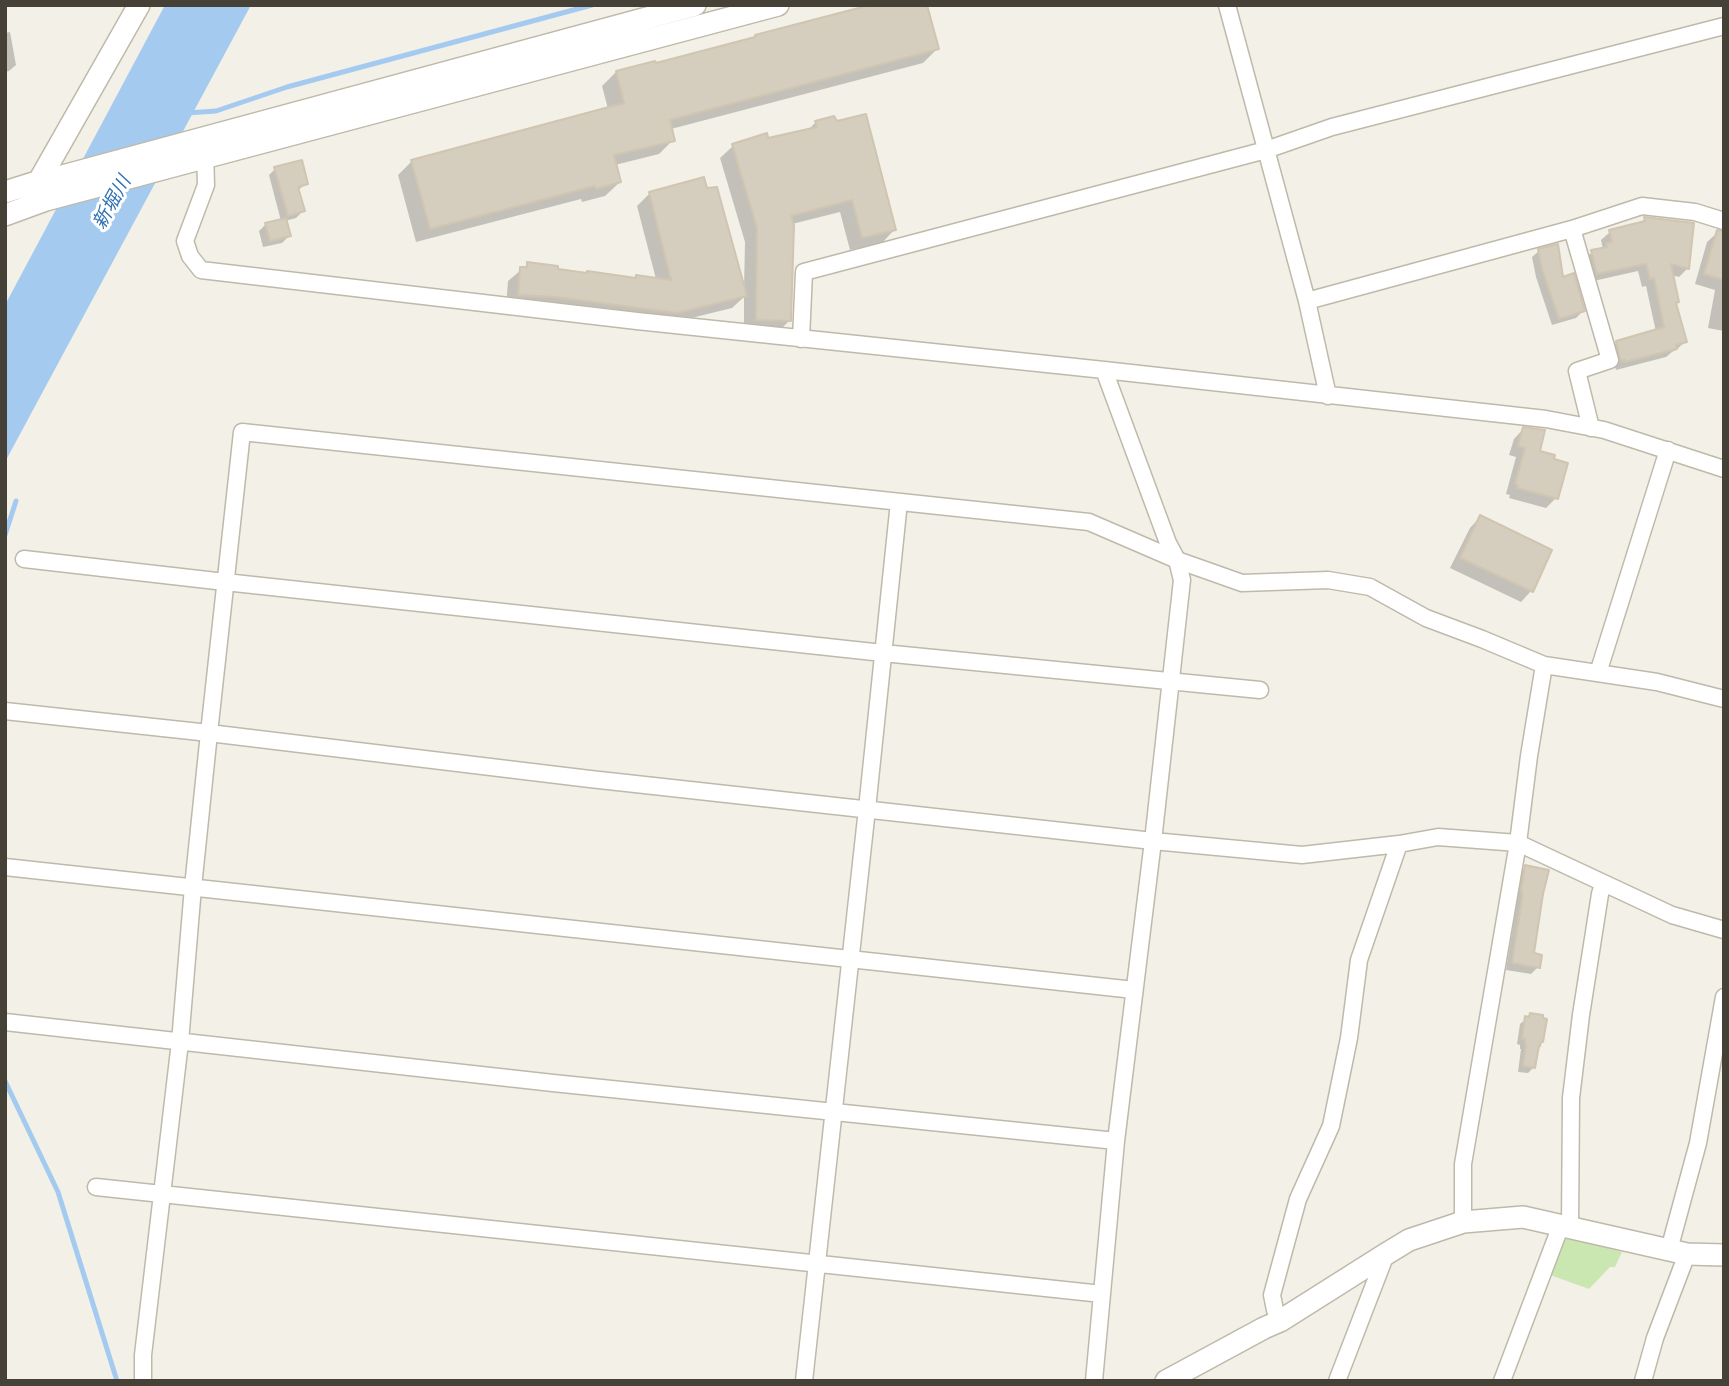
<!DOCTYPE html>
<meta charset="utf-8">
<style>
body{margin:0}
#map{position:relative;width:1729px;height:1386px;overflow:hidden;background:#f3f1e7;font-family:"Titillium Web",sans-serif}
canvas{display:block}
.frame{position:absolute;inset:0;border:7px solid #464136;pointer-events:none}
</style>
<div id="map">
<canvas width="1729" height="1386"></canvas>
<div class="frame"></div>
</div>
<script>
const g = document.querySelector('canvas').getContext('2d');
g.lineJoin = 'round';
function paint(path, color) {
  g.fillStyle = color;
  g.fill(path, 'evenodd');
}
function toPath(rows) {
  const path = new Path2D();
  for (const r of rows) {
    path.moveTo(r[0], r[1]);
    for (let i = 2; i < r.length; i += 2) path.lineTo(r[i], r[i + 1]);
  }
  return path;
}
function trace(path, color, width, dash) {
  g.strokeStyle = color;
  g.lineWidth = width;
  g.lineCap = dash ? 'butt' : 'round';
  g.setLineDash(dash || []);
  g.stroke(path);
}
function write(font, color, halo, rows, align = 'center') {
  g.font = font + ' "Titillium Web","Noto Sans JP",sans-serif';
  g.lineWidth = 6;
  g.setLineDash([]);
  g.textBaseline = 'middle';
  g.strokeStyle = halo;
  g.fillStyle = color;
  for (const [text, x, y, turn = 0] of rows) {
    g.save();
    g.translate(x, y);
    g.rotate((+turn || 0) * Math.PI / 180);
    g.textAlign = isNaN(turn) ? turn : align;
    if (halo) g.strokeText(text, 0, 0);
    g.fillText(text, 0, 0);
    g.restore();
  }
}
paint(toPath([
 [1565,1236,1622,1252,1615,1267,1610,1267,1589,1289,1550,1275]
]), '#cbe7b1');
paint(toPath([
 [165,5,251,5,5,462,5,305]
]), '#a4cbef');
paint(toPath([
 [10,32,16,65,9,71,5,72,5,33],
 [756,36,937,49,923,63,671,129,673,140,659,154,615,165,620,182,605,196,582,202,581,199,416,242,398,175,412,161,608,109,602,86,616,72,654,65,752,40],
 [816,122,894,230,882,243,850,250,840,212,792,224,790,320,777,333,744,332,744,297,732,308,663,325,506,307,508,281,528,264,556,271,634,279,637,277,656,279,637,206,650,193,744,288,745,242,720,158,733,146,808,130],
 [275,169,307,183,297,191,303,211,296,218,285,221,289,236,282,243,263,247,259,231,266,224,281,221,269,175],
 [1645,219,1692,224,1687,269,1679,277,1671,275,1674,304,1685,342,1676,350,1672,352,1666,357,1616,370,1615,367,1612,368,1608,351,1616,343,1656,332,1646,286,1642,287,1638,271,1589,282,1584,260,1592,252,1603,249,1601,240,1610,232,1639,224],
 [1718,232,1724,233,1724,331,1708,328,1715,290,1695,284,1707,242],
 [1539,251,1562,279,1583,311,1576,318,1552,325,1536,277,1532,257],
 [1523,429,1556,498,1546,508,1509,498,1510,495,1506,494,1516,457,1509,455,1514,439],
 [1480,517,1550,551,1531,591,1521,602,1450,568,1470,528],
 [1526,867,1532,955,1538,967,1531,974,1506,970,1516,908,1519,873],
 [1531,1015,1539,1044,1534,1067,1528,1073,1518,1072,1521,1049,1520,1049,1520,1045,1517,1044,1520,1024]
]), '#0003');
trace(toPath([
 [187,113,216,111,287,87,592,5],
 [5,535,16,501],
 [5,1081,58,1192,117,1381]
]), '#a4cbef', 5);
const building = toPath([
 [870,5,927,5,939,49,670,120,675,141,614,155,621,182,596,189,595,186,430,229,411,160,624,103,616,71,655,61,656,63,755,37,755,35,870,5],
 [866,114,896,230,862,238,852,200,791,216,794,225,791,321,756,320,757,228,732,144,767,133,768,138,817,127,815,121,834,116,837,121,866,114],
 [302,160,308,184,298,187,305,211,288,216,274,167,302,160],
 [704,177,707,188,717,187,747,296,677,313,555,297,518,295,520,267,527,267,527,262,558,266,558,269,587,273,587,271,636,278,636,275,671,280,649,192,704,177],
 [1644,217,1694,223,1689,269,1671,264,1679,302,1676,303,1687,342,1676,345,1677,349,1624,362,1624,360,1620,361,1616,341,1664,327,1654,278,1650,279,1646,264,1597,274,1591,250,1607,247,1606,243,1612,242,1609,230,1645,221,1644,217],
 [286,218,291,236,270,241,265,223,286,218],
 [1717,230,1724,231,1724,280,1704,274,1717,230],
 [1558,244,1563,277,1574,273,1585,311,1559,319,1542,269,1538,249,1558,244],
 [1523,427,1545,430,1540,451,1555,455,1554,459,1568,463,1558,499,1517,488,1518,485,1515,484,1525,448,1518,446,1523,427],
 [1480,515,1552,550,1533,592,1460,558,1480,515],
 [1525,865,1549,870,1543,894,1534,953,1542,955,1540,968,1512,963,1522,899,1522,890,1521,890,1525,865],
 [1530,1013,1543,1015,1543,1018,1547,1019,1543,1042,1541,1042,1540,1046,1539,1046,1535,1068,1523,1066,1526,1044,1525,1044,1525,1039,1522,1039,1525,1016,1529,1017,1530,1013]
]);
paint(building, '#d5cdbd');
trace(building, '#d0c5b0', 2);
const minor = toPath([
 [1227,5,1307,301,1328,396],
 [205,150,206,185,185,241,190,256,201,270,637,321,1104,370,1546,419,1604,430,1724,469],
 [1572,229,1610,360,1577,371,1591,428],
 [1307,301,1572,229,1642,206,1695,212,1724,221],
 [801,339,804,272,1266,150,1332,127,1724,26],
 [24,559,225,582,883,653,1260,690],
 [1598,673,1668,450],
 [5,711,209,733,590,779,1153,841,1302,855,1399,844,1438,837,1518,843,1672,915,1724,930],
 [5,867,1134,990],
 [5,1022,553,1083,1116,1141],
 [96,1187,1102,1294],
 [1463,1222,1463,1164,1518,843,1529,756,1544,665],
 [1570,1227,1571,1098,1581,1015,1600,894,1603,884],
 [1669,1250,1698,1143,1724,997],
 [1280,1321,1275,1310,1272,1295,1298,1199,1331,1126,1349,1038,1359,960,1399,844],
 [143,1381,143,1355,180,1042,193,887,209,733,242,432,1089,522,1177,560,1242,583,1328,580,1370,587,1426,618,1482,639,1544,665,1657,682,1724,699],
 [804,1381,867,809,899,502],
 [1094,1381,1116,1141,1153,841,1182,580,1177,560,1168,543,1104,370],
 [1337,1381,1386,1254],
 [1502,1381,1561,1225],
 [1643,1381,1655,1338,1687,1254]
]);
const tertiary = toPath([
 [35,188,139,5],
 [5,192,40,181,59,177,695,5],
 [5,215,46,200,778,5],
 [1166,1381,1264,1328,1280,1321,1386,1254,1409,1240,1463,1222,1523,1217,1687,1254,1724,1255]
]);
trace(minor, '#bfb9aa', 19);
trace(tertiary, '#bfb9aa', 24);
trace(minor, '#fff', 16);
trace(tertiary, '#fff', 21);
write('italic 19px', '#3172b1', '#fff', [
 ["新堀川",113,203,-61]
]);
</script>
